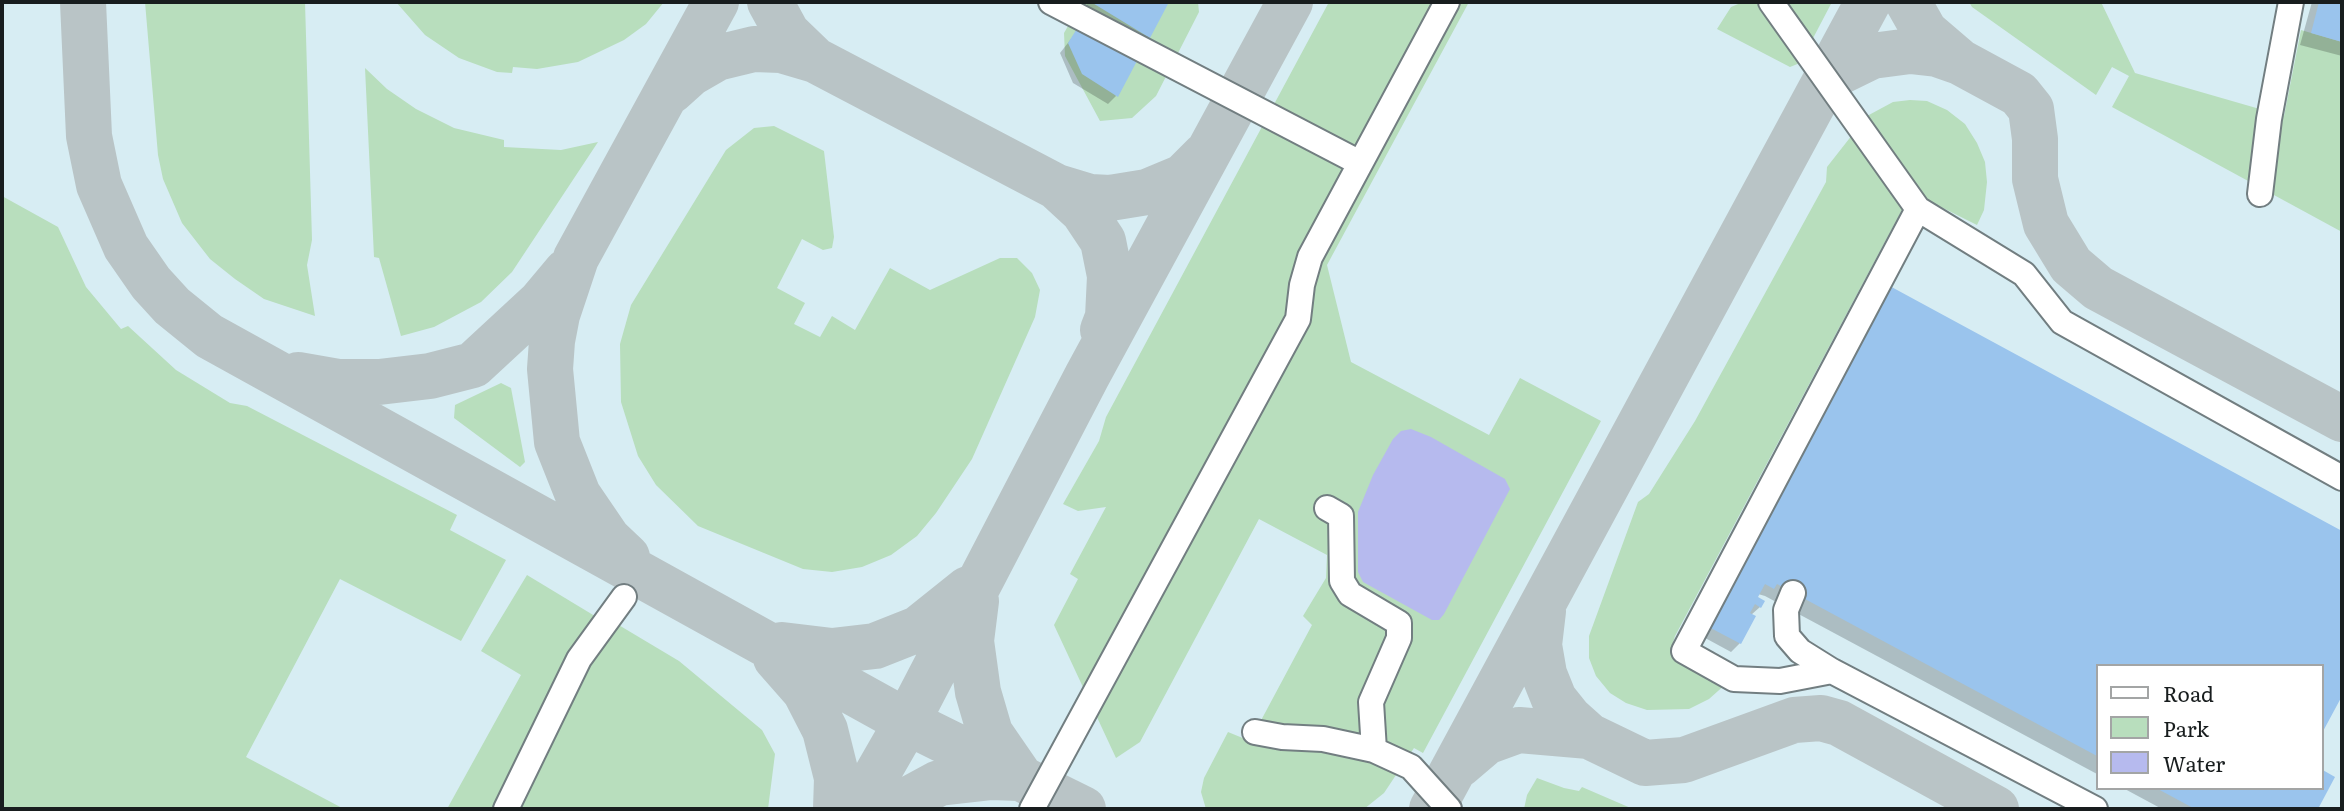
<!DOCTYPE html>
<style>
body{margin:0}
#map{position:relative;width:2344px;height:811px;overflow:hidden;background:#ecf9fc;font-family:Literata,serif}
canvas{display:block}
.frame{position:absolute;inset:0;border:4px solid #181d1e;pointer-events:none}
.legend{position:absolute;left:2096px;top:664px;width:228px;height:126px;box-sizing:border-box;background:#fff;border:2px solid #a3a5a5;margin:0;padding:9px 12px;list-style:none;font-size:21px;color:#181d1e}
.legend li{display:flex;align-items:center;gap:14px;height:35px}
.legend b{width:35px;border:2px solid #a3a5a5}
</style>
<div id="map">
<canvas width="2344" height="811"></canvas>
<div class="frame"></div>
<ul class="legend">
<li><b style="height:9px;background:#fff"></b>Road</li>
<li><b style="height:19px;background:#b8debd"></b>Park</li>
<li><b style="height:19px;background:#b6baee"></b>Water</li>
</ul>
</div>
<script>
const g = document.querySelector('canvas').getContext('2d');
g.lineJoin = 'round';
function paint(path, color) {
  g.fillStyle = color;
  g.fill(path, 'evenodd');
}
function toPath(rows) {
  const path = new Path2D();
  for (const r of rows) {
    path.moveTo(r[0], r[1]);
    for (let i = 2; i < r.length; i += 2) path.lineTo(r[i], r[i + 1]);
  }
  return path;
}
function trace(path, color, width, dash) {
  g.strokeStyle = color;
  g.lineWidth = width;
  g.lineCap = dash ? 'butt' : 'round';
  g.setLineDash(dash || []);
  g.stroke(path);
}
paint(toPath([
 [2,2,2342,2,2342,809,2,809],
 [2097,666,2321,666,2321,788,2097,788]
]), '#d7edf3');
paint(toPath([
 [145,2,305,2,312,240,307,265,315,316,264,299,235,279,210,259,182,223,163,179,158,155],
 [396,2,664,2,646,24,624,40,578,62,537,69,513,67,512,73,497,72,459,58,425,35],
 [1082,2,1198,2,1199,12,1156,96,1132,118,1100,121,1065,56,1064,33],
 [1329,2,1469,2,1327,265,1351,362,1489,435,1520,378,1601,421,1423,753,1414,748,1384,793,1364,809,1206,809,1201,792,1204,778,1228,732,1250,741,1312,625,1303,616,1326,578,1327,555,1259,519,1140,742,1116,758,1054,625,1078,579,1070,574,1106,507,1078,511,1063,504,1099,441,1106,417],
 [1743,2,1832,2,1800,63,1790,67,1717,29,1731,7],
 [1969,2,2101,2,2135,73,2284,116,2301,30,2342,42,2342,232,2112,107,2129,76,2112,67,2096,95,1972,7],
 [365,68,387,89,416,109,454,128,504,140,504,147,561,150,598,142,512,272,481,302,434,327,401,336,379,258,374,257],
 [1910,100,1927,101,1947,110,1965,124,1977,143,1985,162,1987,182,1984,210,1977,225,1929,201,1904,206,1675,636,1672,646,1678,656,1727,683,1709,699,1689,709,1647,710,1626,703,1610,693,1596,676,1589,658,1589,636,1638,502,1649,494,1695,421,1826,182,1827,167,1867,116,1893,102],
 [774,126,824,151,834,237,832,248,823,250,802,239,777,288,805,303,794,324,820,337,832,316,855,330,890,268,930,290,1000,258,1017,258,1032,273,1040,290,1035,317,972,459,936,513,917,536,891,555,862,567,832,572,803,569,698,526,656,485,638,456,621,402,620,344,631,305,726,150,754,128],
 [2,196,58,227,86,287,121,329,128,326,176,370,230,403,247,406,457,515,450,530,506,560,461,641,340,579,246,757,344,809,2,809],
 [501,383,511,388,525,462,520,467,454,418,455,405],
 [527,575,613,627,617,624,679,661,762,730,775,754,768,809,447,809,521,675,481,651],
 [1537,778,1564,788,1579,791,1582,787,1633,809,1524,809,1527,795]
]), '#b8debd');
paint(toPath([
 [1411,429,1431,437,1505,479,1510,489,1444,614,1439,620,1432,620,1363,582,1358,572,1358,512,1373,475,1393,439,1401,431]
]), '#b6baee');
paint(toPath([
 [1088,2,1167,2,1149,37,1140,46,1082,13],
 [2312,2,2342,2,2342,56,2300,45],
 [1079,29,1116,96,1108,104,1073,83,1060,53],
 [1886,286,2342,533,2342,694,2321,666,2097,666,2097,774,1765,596,1758,594,1756,598,1760,607,1751,615,1740,643,1731,652,1696,633],
 [2333,778,2316,809,2162,809,2123,788,2321,788]
]), '#0003');
trace(toPath([
 [83,2,89,136,99,185,126,247,151,283,172,306,209,336,907,722,1083,809],
 [770,2,787,33,815,60],
 [1908,2,1925,32,1960,62],
 [1827,78,1872,56,1910,51,1937,54,1960,62,2019,94,2031,109,2035,139,2035,179,2046,224,2071,265,2098,288,2342,419],
 [671,91,691,73,717,58,754,49,781,50,815,60,1057,187,1090,197,1110,198,1147,192,1183,177,1205,155],
 [1057,187,1083,211,1103,241,1110,276,1108,317,1103,330],
 [298,375,338,382,379,382,430,376,473,365,540,303,566,272],
 [627,557,608,539,578,495,557,442,550,369,552,341,557,315,576,258,716,2],
 [976,601,971,641,978,692,990,733,1021,778],
 [1543,611,1539,645,1544,674,1554,699,1570,719,1589,736,1645,763,1684,760,1794,720,1821,718,1839,723,1996,809],
 [782,645,832,651,875,646,918,629,968,589],
 [776,658,805,691,825,730,837,778,836,809],
 [1459,765,1486,742,1519,730,1589,736],
 [857,809,907,722,1087,376,1290,2],
 [891,809,939,783,992,777,1018,778],
 [1432,809,1868,2]
]), '#b9c4c6', 46);
paint(toPath([
 [1091,2,1169,2,1150,38],
 [2319,2,2342,2,2342,42,2311,33],
 [1078,27,1138,59,1118,97,1082,74,1068,43],
 [1886,284,2342,531,2342,696,2321,735,2321,666,2097,666,2097,756,1777,584,1774,589,1765,584,1758,597,1765,601,1761,608,1755,604,1750,613,1756,616,1741,644,1703,624],
 [2321,769,2335,777,2318,809,2195,809,2156,788,2321,788]
]), '#9ac4ed');
const minor = toPath([
 [1051,2,1360,163],
 [1771,2,1918,209,1684,651,1734,679,1780,681,1832,671],
 [2260,194,2269,119,2291,2],
 [1918,209,2024,274,2062,322,2342,478],
 [1327,508,1341,516,1342,581,1350,594,1399,623,1399,638,1371,702,1374,750,1411,767,1449,809],
 [1793,593,1786,610,1787,636,1800,651,1832,671,2095,809],
 [1255,732,1282,737,1323,739,1374,750],
 [506,809,579,659,624,597],
 [1032,809,1298,319,1302,285,1310,257,1447,2]
]);
trace(minor, '#727e81', 28);
trace(minor, '#fff', 24);
</script>
